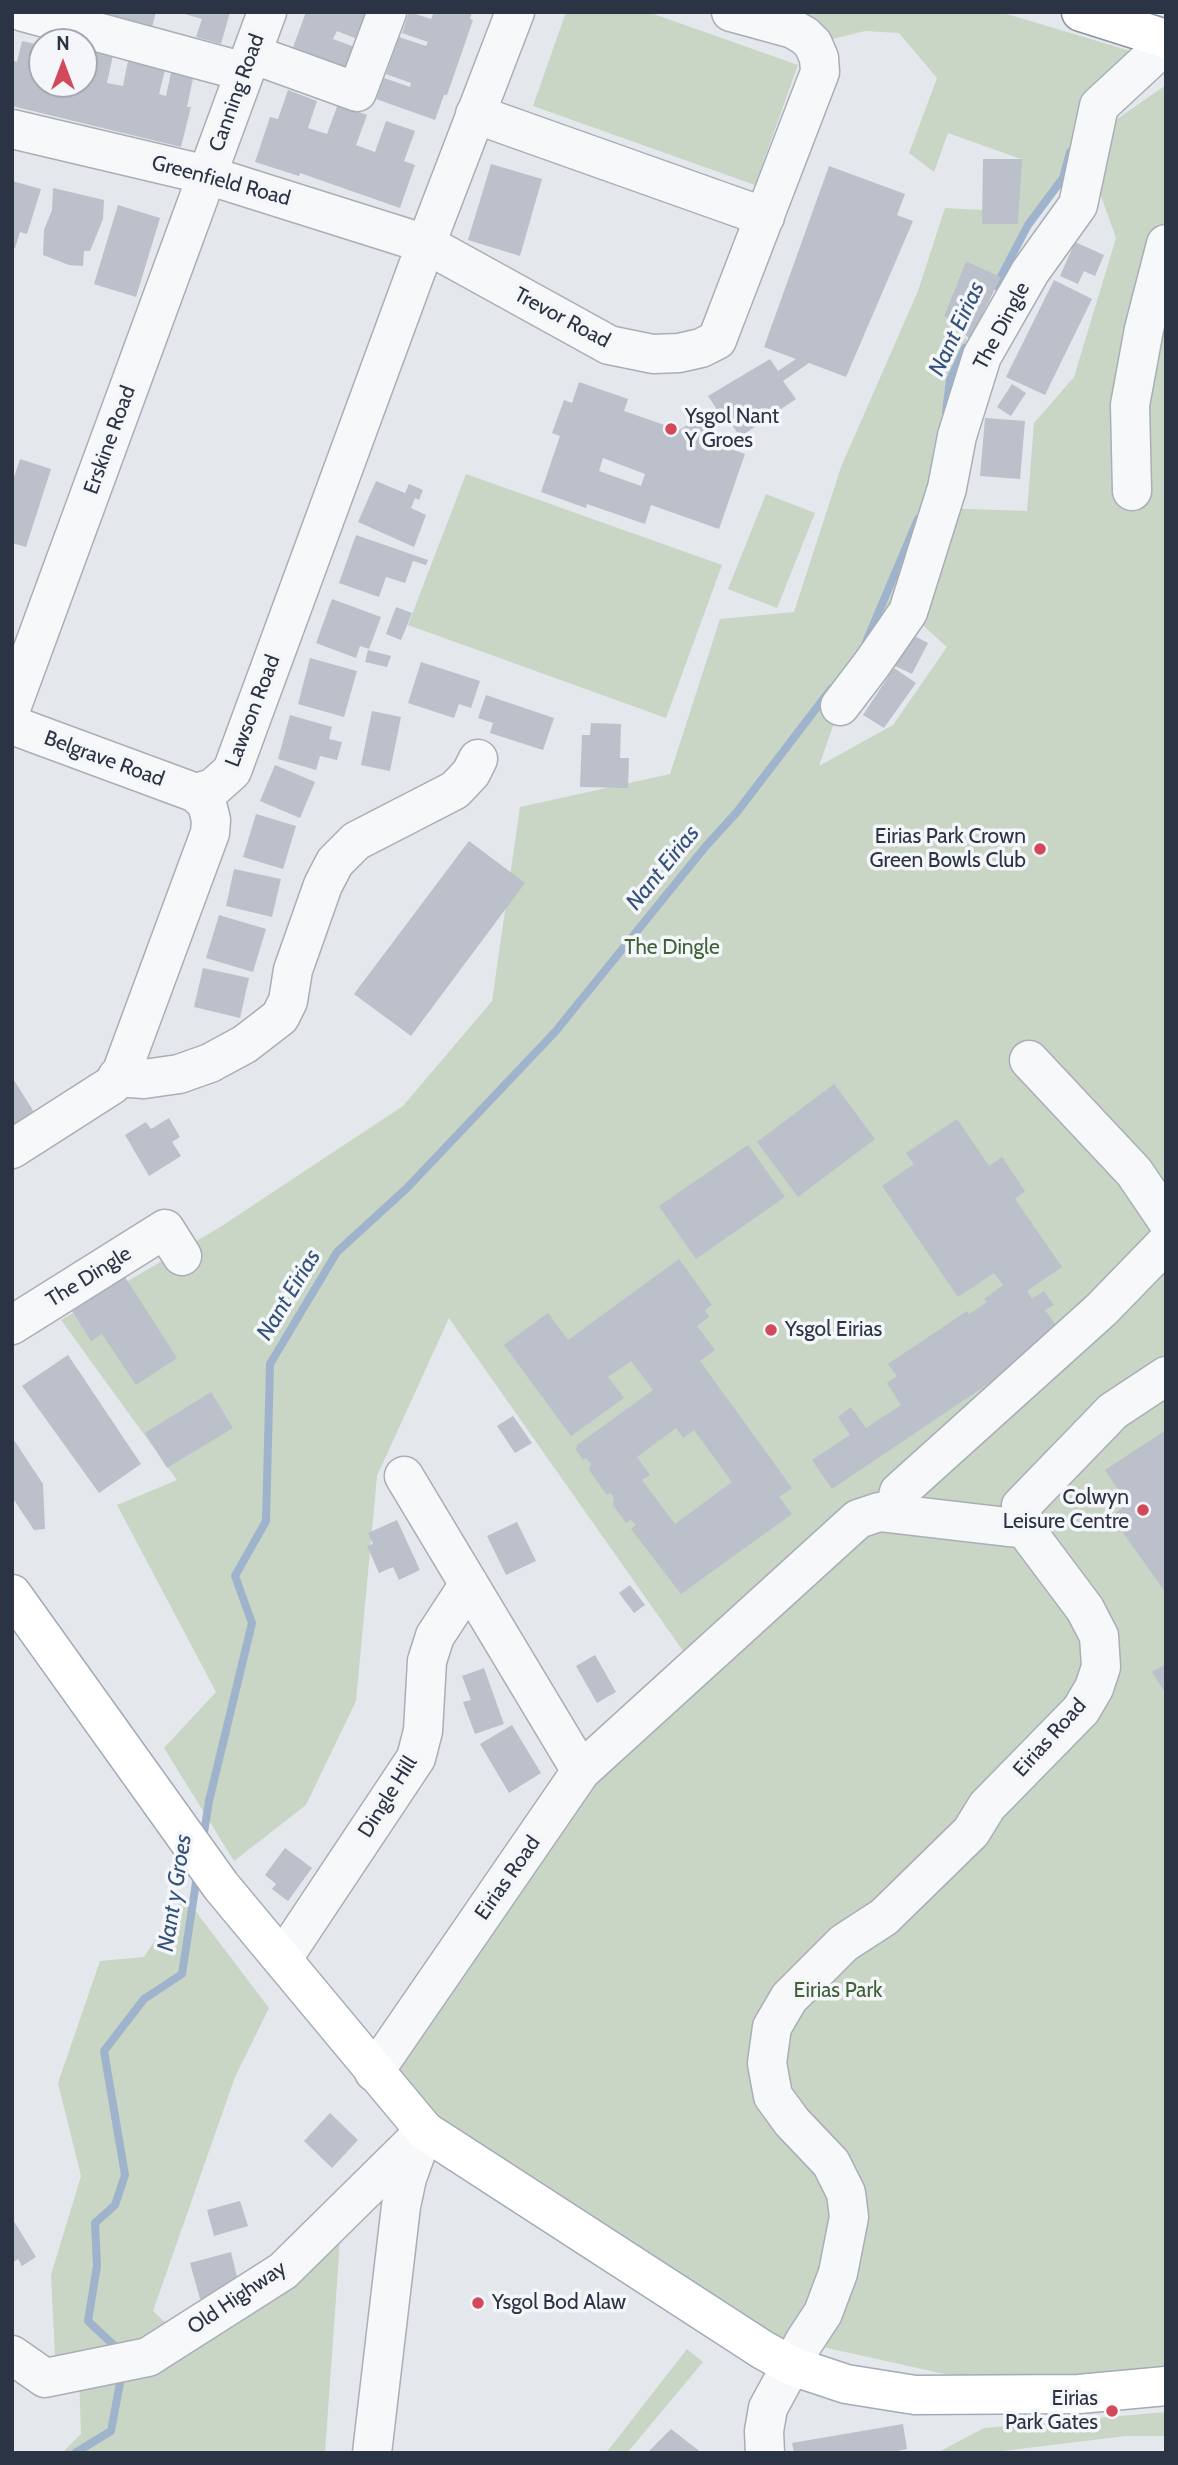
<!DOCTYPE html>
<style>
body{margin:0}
#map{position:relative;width:1178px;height:2465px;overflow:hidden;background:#e4e7ec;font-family:Cabin,sans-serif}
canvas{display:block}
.frame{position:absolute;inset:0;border:14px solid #2b3445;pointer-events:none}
.north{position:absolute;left:28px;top:28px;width:70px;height:70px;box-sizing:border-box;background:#f4f6f9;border:2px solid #a4a8b1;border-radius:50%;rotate:0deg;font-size:19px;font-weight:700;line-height:28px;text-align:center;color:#2b3445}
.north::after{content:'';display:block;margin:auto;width:24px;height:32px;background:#d1495b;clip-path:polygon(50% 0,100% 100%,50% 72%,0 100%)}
</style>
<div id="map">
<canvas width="1178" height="2465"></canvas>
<div class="frame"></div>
<div class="north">N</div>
</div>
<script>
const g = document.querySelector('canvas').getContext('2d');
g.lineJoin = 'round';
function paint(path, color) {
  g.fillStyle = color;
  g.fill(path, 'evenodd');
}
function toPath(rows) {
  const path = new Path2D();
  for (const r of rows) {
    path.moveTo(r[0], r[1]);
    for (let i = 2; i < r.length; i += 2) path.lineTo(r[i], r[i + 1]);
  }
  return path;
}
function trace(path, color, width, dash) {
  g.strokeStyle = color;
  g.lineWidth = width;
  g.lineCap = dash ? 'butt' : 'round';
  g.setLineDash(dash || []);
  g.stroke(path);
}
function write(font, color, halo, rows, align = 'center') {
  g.font = font + ' Cabin,sans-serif';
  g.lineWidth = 7;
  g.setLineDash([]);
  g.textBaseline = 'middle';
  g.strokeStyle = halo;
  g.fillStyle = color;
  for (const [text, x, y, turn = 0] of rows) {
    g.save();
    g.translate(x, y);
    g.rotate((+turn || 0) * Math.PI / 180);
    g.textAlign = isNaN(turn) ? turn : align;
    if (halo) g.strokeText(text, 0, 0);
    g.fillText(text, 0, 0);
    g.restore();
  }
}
paint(toPath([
 [566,12,648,12,798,65,755,185,533,106],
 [731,12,1000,12,1134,52,1085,97,1063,177,1029,225,1001,277,966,261,944,316,982,356,940,508,1027,511,1034,423,1074,377,1116,238,1100,193,1113,122,1166,85,1166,2403,1112,2411,782,2338,425,2131,374,2072,609,1748,695,1668,449,1318,377,1476,356,1701,306,1805,234,1861,164,1748,216,1692,117,1505,177,1480,61,1320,217,1229,403,1106,492,1001,520,807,670,774,720,619,794,612,841,467,918,291,945,208,983,210,983,224,1018,224,1021,159,948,133,934,172,909,153,937,78,899,33,865,31,813,44],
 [908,612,947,647,893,725,819,766,840,706],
 [466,474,722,565,666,718,408,625],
 [766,494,815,513,777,608,728,589],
 [184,1896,269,2008,235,2077,153,2311,180,2336,340,2215,339,2256,325,2453,62,2453,81,2434,79,2372,56,2376,51,2275,81,2176,58,2083,100,1961,144,1957],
 [687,2349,703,2362,627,2453,606,2453],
 [1166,2412,1166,2436,1126,2436,986,2453,937,2453,984,2428]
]), '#c9d6c5');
trace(toPath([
 [996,286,1028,225,1063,178,1070,152],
 [946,412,950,380,965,348],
 [866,642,918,519],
 [203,1839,209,1801,252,1623,235,1576,266,1521,270,1364,337,1252,407,1188,555,1032,706,846,737,812,831,689],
 [120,2351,88,2321,97,2266,95,2223,115,2205,125,2175,104,2051,144,1999,182,1974,197,1876],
 [75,2453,111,2431,122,2372]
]), '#9fb4cc', 8);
paint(toPath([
 [106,12,156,12,151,31,105,19],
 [178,12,230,12,221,44,196,37,202,19],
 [306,12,376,12,365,42,337,31,333,39,360,49,348,81,288,61],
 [409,12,431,19,434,12,472,12,470,19,473,20,447,95,444,95,435,120,376,99,384,78,410,87,411,83,386,74,399,37,426,46,428,42,402,33],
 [22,41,35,44,29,72,38,75,42,62,42,84,84,84,84,48,113,55,107,83,123,86,128,61,165,70,159,94,166,96,174,59,196,64,187,107,191,107,181,147,12,106,12,60,17,62],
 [288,90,317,101,308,128,327,134,338,104,367,115,356,145,375,152,386,121,415,131,404,161,415,165,400,208,300,173,299,176,255,162,270,117,278,119],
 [983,159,1022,159,1018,224,982,224],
 [491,164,542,179,520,256,468,240],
 [829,166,905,194,897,215,913,221,846,377,809,363,783,381,796,399,740,437,729,420,701,439,745,454,719,529,651,505,645,524,587,504,586,508,541,492,560,436,552,433,564,400,572,403,579,382,628,399,624,411,679,430,716,408,708,396,770,359,778,371,796,359,764,347],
 [603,458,645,474,641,486,599,471],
 [12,181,41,189,27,234,20,232,15,248,12,247],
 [53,188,104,200,103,219,90,251,84,251,83,266,69,265,43,255,44,230,52,210],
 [118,205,160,218,136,297,94,284],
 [1075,242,1104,255,1095,276,1084,271,1078,284,1060,276],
 [966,261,1001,277,970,339,944,316],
 [1054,280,1092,299,1045,395,1006,377],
 [1012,384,1026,393,1011,416,997,407],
 [985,418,1025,421,1020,479,980,476],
 [20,459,51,469,26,547,12,543,12,483],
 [376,481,405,493,409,484,423,490,419,500,415,498,411,508,426,515,414,547,358,522],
 [356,535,428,560,426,565,413,561,405,583,386,577,379,597,339,583],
 [332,599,381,617,369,649,360,646,356,658,316,643],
 [396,607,412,613,401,640,386,634],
 [911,634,928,643,912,674,895,666],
 [368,650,391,656,387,667,365,662],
 [310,658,357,671,344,717,298,704],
 [421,662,480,681,471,708,459,704,454,718,408,703],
 [894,668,916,683,884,728,863,715],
 [486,695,554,718,543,750,490,733,493,723,478,718],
 [372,711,401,717,390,771,361,765],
 [290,715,332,727,329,739,342,742,337,760,320,756,316,770,278,759],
 [591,723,621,724,620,758,629,758,628,788,580,787,582,735,590,735],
 [275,765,315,782,300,818,260,801],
 [256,814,296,826,283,869,243,857],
 [469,841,525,883,411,1036,354,994],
 [234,869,281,879,272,917,226,906],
 [219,915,266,929,253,972,206,958],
 [203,968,249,978,240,1018,194,1007],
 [12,1077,34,1112,12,1125],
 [834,1084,875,1139,798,1197,757,1142],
 [169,1118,180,1137,172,1142,181,1156,149,1176,125,1135,146,1122,151,1129],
 [957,1119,989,1166,1002,1157,1025,1191,1015,1199,1062,1267,1027,1291,1032,1299,1044,1291,1054,1305,1045,1310,1062,1334,832,1489,812,1460,850,1435,838,1417,851,1407,866,1428,901,1405,887,1383,897,1376,888,1364,967,1311,969,1314,987,1302,984,1299,1003,1285,994,1273,958,1297,882,1186,914,1164,906,1153],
 [748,1145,785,1197,696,1259,659,1206],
 [679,1259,712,1305,705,1310,709,1317,697,1326,715,1350,700,1361,792,1488,779,1497,792,1514,681,1594,631,1529,636,1525,631,1520,626,1523,613,1505,614,1498,610,1493,607,1495,589,1470,591,1464,586,1458,583,1460,576,1450,577,1445,653,1390,631,1361,608,1377,624,1398,571,1436,504,1345,548,1313,568,1340],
 [676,1428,683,1438,694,1430,732,1482,675,1524,642,1480,650,1475,637,1457],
 [125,1277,177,1358,136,1385,102,1334,91,1341,72,1311],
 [68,1355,141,1464,99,1493,22,1386],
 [211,1392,233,1428,167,1468,145,1433],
 [513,1416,532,1443,515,1453,497,1426],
 [1166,1430,1166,1593,1111,1516,1128,1504,1105,1470],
 [12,1437,43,1484,45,1529,34,1530,12,1497],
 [397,1520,420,1570,399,1580,393,1567,379,1573,367,1546,373,1544,368,1533],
 [517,1522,536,1561,506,1575,487,1536],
 [630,1585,645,1605,634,1613,619,1593],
 [595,1655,616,1692,597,1703,576,1666],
 [1166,1664,1166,1694,1152,1672],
 [484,1668,504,1724,475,1734,463,1702,471,1700,462,1676],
 [512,1725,541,1773,509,1793,480,1744],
 [285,1848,312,1868,288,1901,272,1889,276,1884,265,1875],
 [330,2113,358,2140,332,2168,304,2141],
 [240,2201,248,2226,214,2236,207,2210],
 [12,2218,36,2257,22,2266,18,2259,12,2263],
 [231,2252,240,2289,200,2299,190,2263],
 [903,2424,907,2449,888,2453,794,2453,792,2443],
 [671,2429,702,2453,647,2453]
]), '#bbc0ca');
const minor = toPath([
 [23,12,245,72],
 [252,54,357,92,387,12],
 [475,114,765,217],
 [12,129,207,175,426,244,609,345,653,354,679,353,701,348,717,340,820,72,819,58,813,44,805,36,793,29,731,12],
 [1132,491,1130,405,1144,329,1166,244],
 [12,706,267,12],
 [840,706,872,664,908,612,947,488,957,436,982,356,1030,272,1078,205,1099,106,1166,44],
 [12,725,196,793,207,804,211,820,210,833,122,1071,112,1085,12,1149],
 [196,793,213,788,232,771,426,244,515,12],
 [1029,1060,1134,1172,1166,1219],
 [117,1077,144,1079,179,1074,210,1063,245,1044,280,1017,288,1001,293,970,323,885,335,862,356,841,455,790,471,773,478,759],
 [12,1325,165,1229,182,1256],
 [404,1476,581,1771],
 [894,1513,899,1492,1102,1309,1166,1243],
 [1025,1529,1021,1506,1113,1411,1166,1376],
 [283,1958,416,1758,423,1731,427,1661,435,1636,469,1584],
 [374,2072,581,1771,858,1519,879,1512,1025,1529,1085,1609,1099,1636,1101,1667,1094,1688,1081,1710,987,1806,971,1832,884,1917,844,1943,789,1998,772,2027,767,2063,773,2096,792,2122,831,2163,846,2193,849,2217,838,2273,823,2313,804,2342,768,2408,764,2431,765,2453],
 [12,2355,45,2378,148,2357,283,2271,425,2131],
 [372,2453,401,2206,407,2178,421,2139]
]);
const major = toPath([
 [12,1594,221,1886,425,2131,763,2350,792,2366,846,2384,915,2395,1079,2394,1166,2386]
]);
const highway = toPath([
 [1081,12,1166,39]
]);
trace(minor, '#a9aeb7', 41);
trace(major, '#a3abb8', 41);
trace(highway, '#8b94a3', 41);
trace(minor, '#f7f8fa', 38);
trace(major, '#fff', 38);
trace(highway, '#fff', 38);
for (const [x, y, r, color] of [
 [671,429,7,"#d1495b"],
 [1040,849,7,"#d1495b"],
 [771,1330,7,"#d1495b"],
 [1143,1510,7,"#d1495b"],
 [478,2303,7,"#d1495b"],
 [1112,2411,7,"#d1495b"]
]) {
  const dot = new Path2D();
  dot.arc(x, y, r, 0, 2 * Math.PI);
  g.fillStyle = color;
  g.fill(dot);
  trace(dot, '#f4f6f9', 2.5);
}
write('21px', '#2b3445', '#f4f6f9', [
 ["Canning Road",237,93,-70],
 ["Greenfield Road",221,181,15],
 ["Trevor Road",562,318,28],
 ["The Dingle",1002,326,-62],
 ["Erskine Road",110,440,-70],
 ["Lawson Road",253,711,-69],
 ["Belgrave Road",104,759,20],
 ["The Dingle",89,1277,-32],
 ["Eirias Road",1050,1738,-48],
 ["Dingle Hill",388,1797,-58],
 ["Eirias Road",508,1878,-55],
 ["Old Highway",237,2298,-34]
]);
write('21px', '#2b3445', '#f4f6f9', [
 ["Ysgol Nant",685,417],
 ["Y Groes",685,441],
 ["Eirias Park Crown",1026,837,"right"],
 ["Green Bowls Club",1026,861,"right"],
 ["Ysgol Eirias",785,1330],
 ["Colwyn",1129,1498,"right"],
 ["Leisure Centre",1129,1522,"right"],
 ["Ysgol Bod Alaw",492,2303],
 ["Eirias",1098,2399,"right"],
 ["Park Gates",1098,2423,"right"]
], 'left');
write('21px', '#3f6138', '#f4f6f9', [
 ["The Dingle",672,948],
 ["Eirias Park",838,1991]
]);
write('italic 23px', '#34527a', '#f4f6f9', [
 ["Nant Eirias",957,329,-65],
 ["Nant Eirias",663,868,-51],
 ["Nant Eirias",289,1295,-59],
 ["Nant y Groes",175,1893,-81]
]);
</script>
